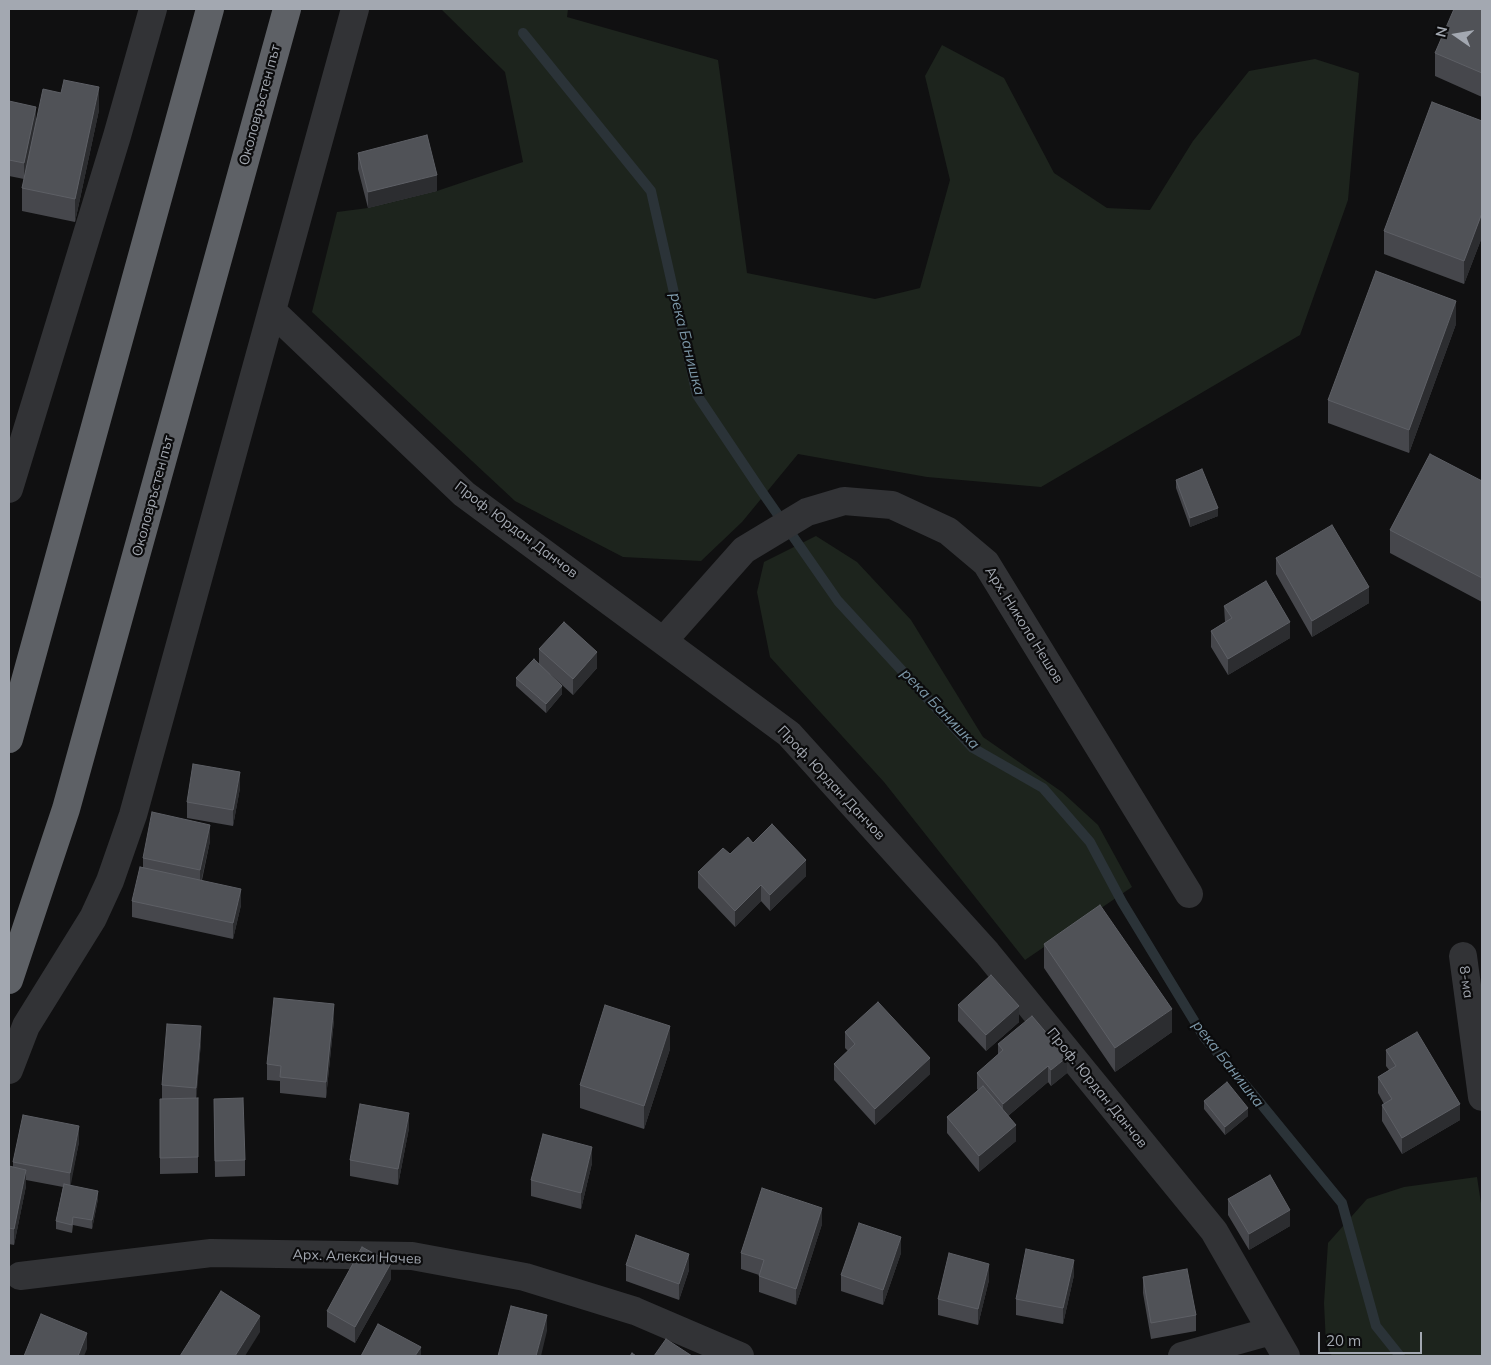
<!DOCTYPE html>
<meta charset="utf-8">
<style>
body{margin:0}
#map{position:relative;width:1491px;height:1365px;overflow:hidden;background:#101011;font-family:Mulish,sans-serif}
canvas{display:block}
.frame{position:absolute;inset:0;border:10px solid #a3a8b1;pointer-events:none}
.north{position:absolute;left:1431px;top:10px;width:50px;height:50px;-webkit-text-stroke:4px #0b0b0c;paint-order:stroke;rotate:283deg;font-size:14px;font-weight:700;line-height:20px;text-align:center;color:#a3a8b1}
.north::after{content:'';display:block;margin:auto;width:18px;height:22px;background:#a3a8b1;clip-path:polygon(50% 0,100% 100%,50% 72%,0 100%)}
.scale{position:absolute;left:1318px;top:1332px;width:104px;height:22px;box-sizing:border-box;border:2px solid #a3a8b1;border-top:0;padding-left:6px;font-size:15px;line-height:18px;white-space:nowrap;color:#a3a8b1;-webkit-text-stroke:4px #0b0b0c;paint-order:stroke}
</style>
<div id="map">
<canvas width="1491" height="1365"></canvas>
<div class="frame"></div>
<div class="north">N</div>
<div class="scale">20 m</div>
</div>
<script>
const g = document.querySelector('canvas').getContext('2d');
g.lineJoin = 'round';
function paint(path, color) {
  g.fillStyle = color;
  g.fill(path, 'evenodd');
}
function toPath(rows) {
  const path = new Path2D();
  for (const r of rows) {
    path.moveTo(r[0], r[1]);
    for (let i = 2; i < r.length; i += 2) path.lineTo(r[i], r[i + 1]);
  }
  return path;
}
function trace(path, color, width, dash) {
  g.strokeStyle = color;
  g.lineWidth = width;
  g.lineCap = dash ? 'butt' : 'round';
  g.setLineDash(dash || []);
  g.stroke(path);
}
function write(font, color, halo, rows, align = 'center') {
  g.font = font + ' Mulish,sans-serif';
  g.lineWidth = 4.5;
  g.setLineDash([]);
  g.textBaseline = 'middle';
  g.strokeStyle = halo;
  g.fillStyle = color;
  for (const [text, x, y, turn = 0] of rows) {
    g.save();
    g.translate(x, y);
    g.rotate((+turn || 0) * Math.PI / 180);
    g.textAlign = isNaN(turn) ? turn : align;
    if (halo) g.strokeText(text, 0, 0);
    g.fillText(text, 0, 0);
    g.restore();
  }
}
paint(toPath([
 [441,9,568,9,567,17,718,60,747,273,875,299,920,288,950,180,925,76,942,45,1004,78,1054,173,1107,208,1150,210,1193,141,1249,71,1315,59,1359,73,1348,200,1300,335,1041,487,927,477,798,454,742,522,701,561,623,557,515,501,312,312,337,212,368,208,437,191,523,162,505,72],
 [816,536,857,562,911,620,983,737,1062,792,1098,825,1132,887,1025,960,884,782,770,657,757,592,764,562],
 [1477,1177,1482,1210,1482,1356,1332,1356,1326,1344,1324,1303,1328,1243,1367,1199,1404,1187]
]), '#1d241d');
trace(toPath([
 [523,33,651,191,697,395,760,489,838,601,973,748,1043,788,1090,842,1122,902,1204,1037,1252,1093,1342,1203,1376,1326,1400,1356]
]), '#2b3338', 10);
trace(toPath([
 [272,311,464,494,789,734,987,953,1214,1231,1286,1356],
 [9,489,117,136,153,9],
 [664,640,744,550,807,512,844,501,892,505,948,531,986,563,1189,894],
 [1463,956,1482,1097],
 [9,1070,26,1026,93,918,110,881,133,815,355,9],
 [20,1276,211,1253,412,1256,525,1277,635,1311,740,1356],
 [1182,1356,1271,1331]
]), '#323336', 28);
trace(toPath([
 [9,739,210,9],
 [9,980,66,809,287,9]
]), '#5e6166', 28);
paint(toPath([
 [1482,9,1482,97,1435,76,1435,53],
 [9,101,36,121,99,110,75,222,22,211,22,188,24,179,9,176],
 [1482,121,1482,237,1464,284,1384,254,1384,231],
 [358,153,437,191,368,208,358,169],
 [1456,324,1409,453,1328,423,1328,400],
 [1176,480,1218,516,1190,527,1176,488],
 [1482,481,1482,602,1390,553,1390,530],
 [1276,558,1369,603,1312,637,1276,574],
 [1224,606,1290,638,1228,675,1211,647,1211,631,1225,622],
 [539,649,597,668,573,695,550,674,562,694,546,713,516,686,516,678,539,664],
 [240,788,233,826,187,818,187,802],
 [210,841,202,880,241,905,233,939,132,917,132,901,143,868,143,858],
 [753,843,806,876,770,911,761,901,735,927,698,888,698,872],
 [1044,944,1172,1032,1115,1072,1044,968],
 [958,1005,1019,1022,986,1051,958,1021],
 [334,1020,326,1098,280,1093,280,1081,267,1080,267,1064],
 [845,1032,930,1074,875,1125,834,1080,834,1064,848,1051,845,1048],
 [201,1042,196,1098,198,1098,198,1173,160,1174,160,1099,162,1099,162,1085],
 [998,1044,1067,1073,1051,1086,1048,1082,1008,1116,1016,1141,979,1172,947,1133,947,1117,978,1090,977,1089,977,1073,998,1055],
 [670,1049,644,1129,580,1108,580,1085],
 [1386,1050,1460,1120,1402,1154,1382,1121,1382,1105,1384,1104,1378,1093,1378,1077,1389,1070,1386,1066],
 [214,1099,245,1160,245,1176,215,1177],
 [1204,1101,1248,1116,1225,1135,1204,1109],
 [409,1128,398,1185,350,1176,350,1160],
 [79,1142,70,1185,98,1199,92,1229,73,1225,72,1233,56,1229,56,1221,63,1187,26,1180,26,1186,14,1245,9,1244,9,1166,13,1167,13,1162],
 [592,1163,581,1209,531,1196,531,1180],
 [1228,1199,1290,1226,1249,1250,1228,1215],
 [822,1224,796,1305,759,1292,759,1275,741,1269,741,1253],
 [901,1253,883,1305,841,1291,841,1275],
 [626,1265,689,1270,679,1300,626,1281],
 [1074,1275,1063,1324,1016,1315,1016,1299],
 [1143,1277,1196,1315,1196,1331,1151,1339,1143,1293],
 [391,1279,355,1343,327,1327,327,1311],
 [989,1280,978,1325,938,1315,938,1299]
]), '#46474c');
paint(toPath([
 [99,87,99,110,75,222,75,199],
 [36,107,36,123,24,179,24,163],
 [437,175,437,191,368,208,368,192],
 [1482,213,1482,237,1464,284,1464,261],
 [1456,301,1456,324,1409,453,1409,430],
 [1218,508,1218,516,1190,527,1190,518],
 [1369,587,1369,603,1312,637,1312,621],
 [1290,622,1290,638,1228,675,1228,659],
 [597,652,597,668,573,695,573,679],
 [562,686,562,694,546,713,546,704],
 [240,772,240,788,233,826,233,810],
 [210,825,210,841,200,886,200,870],
 [806,860,806,876,770,911,770,895],
 [761,885,761,901,735,927,735,911],
 [241,889,241,905,233,939,233,923],
 [334,1004,334,1020,326,1098,326,1082],
 [1019,1006,1019,1022,986,1051,986,1035],
 [1172,1009,1172,1032,1115,1072,1115,1048],
 [201,1026,201,1042,196,1104,196,1088],
 [670,1026,670,1049,644,1129,644,1106],
 [1067,1057,1067,1073,1051,1086,1051,1070],
 [930,1058,930,1074,875,1125,875,1109],
 [1048,1066,1048,1082,1003,1120,1003,1104],
 [1460,1104,1460,1120,1402,1154,1402,1138],
 [1248,1108,1248,1116,1225,1135,1225,1127],
 [409,1113,409,1128,398,1185,398,1169],
 [1016,1125,1016,1141,979,1172,979,1156],
 [79,1126,79,1142,70,1189,70,1173],
 [592,1147,592,1163,581,1209,581,1193],
 [26,1170,26,1186,14,1245,14,1229],
 [98,1191,98,1199,92,1229,92,1220],
 [822,1208,822,1224,796,1305,796,1289],
 [1290,1210,1290,1226,1249,1250,1249,1234],
 [901,1237,901,1253,883,1305,883,1290],
 [689,1254,689,1270,679,1300,679,1284],
 [1074,1260,1074,1275,1063,1324,1063,1308],
 [391,1263,391,1279,355,1343,355,1327],
 [989,1264,989,1280,978,1325,978,1309],
 [547,1315,547,1331,541,1356,536,1356],
 [260,1316,260,1332,245,1356,235,1356],
 [87,1333,87,1349,84,1356,78,1356],
 [421,1347,421,1356,415,1356]
]), '#2c2d30');
const building = toPath([
 [1454,9,1482,9,1482,73,1435,53,1454,9],
 [64,80,99,87,75,199,22,188,43,89,61,93,64,80],
 [9,101,36,107,24,163,9,160,9,101],
 [1432,102,1482,121,1482,213,1464,261,1384,231,1432,102],
 [427,135,437,175,368,192,358,153,427,135],
 [1376,271,1456,301,1409,430,1328,400,1376,271],
 [1430,454,1482,481,1482,578,1390,530,1430,454],
 [1202,469,1218,508,1190,518,1176,480,1202,469],
 [1332,525,1369,587,1312,621,1276,558,1332,525],
 [1266,581,1290,622,1228,659,1211,631,1232,618,1224,606,1266,581],
 [564,622,597,652,573,679,539,649,564,622],
 [534,659,562,686,546,704,516,678,534,659],
 [193,764,240,772,233,810,187,802,193,764],
 [152,812,210,825,200,870,143,858,152,812],
 [772,824,806,860,770,895,761,885,735,911,698,872,723,848,730,854,748,837,753,843,772,824],
 [140,867,241,889,233,923,132,901,140,867],
 [1100,905,1172,1009,1115,1048,1044,944,1100,905],
 [991,975,1019,1006,986,1035,958,1005,991,975],
 [274,998,334,1004,326,1082,280,1077,281,1066,267,1064,274,998],
 [878,1002,930,1058,875,1109,834,1064,855,1044,845,1032,878,1002],
 [605,1005,670,1026,644,1106,580,1085,605,1005],
 [1032,1016,1067,1057,1051,1070,1048,1066,1003,1104,977,1073,1003,1050,998,1044,1032,1016],
 [167,1024,201,1026,196,1088,162,1085,167,1024],
 [1417,1032,1460,1104,1402,1138,1382,1105,1392,1099,1378,1077,1396,1066,1386,1050,1417,1032],
 [1227,1082,1248,1108,1225,1127,1204,1101,1227,1082],
 [983,1086,1016,1125,979,1156,947,1117,983,1086],
 [198,1098,198,1157,160,1158,160,1099,198,1098],
 [243,1098,245,1160,215,1161,214,1099,243,1098],
 [360,1104,409,1113,398,1169,350,1160,360,1104],
 [23,1115,79,1126,70,1173,13,1162,23,1115],
 [543,1134,592,1147,581,1193,531,1180,543,1134],
 [9,1166,26,1170,14,1229,9,1228,9,1166],
 [1270,1175,1290,1210,1249,1234,1228,1199,1270,1175],
 [64,1184,98,1191,92,1220,73,1217,72,1225,56,1221,64,1184],
 [762,1188,822,1208,796,1289,759,1276,764,1260,741,1253,762,1188],
 [859,1223,901,1237,883,1290,841,1275,859,1223],
 [636,1235,689,1254,679,1284,626,1265,636,1235],
 [362,1247,391,1263,355,1327,327,1311,362,1247],
 [1026,1249,1074,1260,1063,1308,1016,1299,1026,1249],
 [949,1253,989,1264,978,1309,938,1299,949,1253],
 [1187,1269,1196,1315,1151,1323,1143,1277,1187,1269],
 [221,1291,260,1316,235,1356,180,1356,221,1291],
 [511,1306,547,1315,536,1356,498,1356,511,1306],
 [41,1314,87,1333,78,1356,24,1356,41,1314],
 [378,1324,421,1347,415,1356,361,1356,378,1324],
 [666,1339,692,1356,654,1356,666,1339],
 [632,1353,636,1356,630,1356,632,1353]
]);
paint(building, '#505257');
trace(building, '#5d5f65', 1);
write('14px', '#a3a8b1', '#0b0b0c', [
 ["Околовръстен път",260,105,-75],
 ["Околовръстен път",153,496,-75],
 ["Проф. Юрдан Данчов",516,530,37],
 ["Арх. Никола Нешов",1024,625,58],
 ["Проф. Юрдан Данчов",831,783,47],
 ["8-ма",1466,982,82],
 ["Проф. Юрдан Данчов",1097,1088,51],
 ["Арх. Алекси Начев",357,1257,2]
]);
write('italic 15px', '#7d98a9', '#0b0b0c', [
 ["река Банишка",687,344,76],
 ["река Банишка",940,709,46],
 ["река Банишка",1228,1064,52]
]);
</script>
